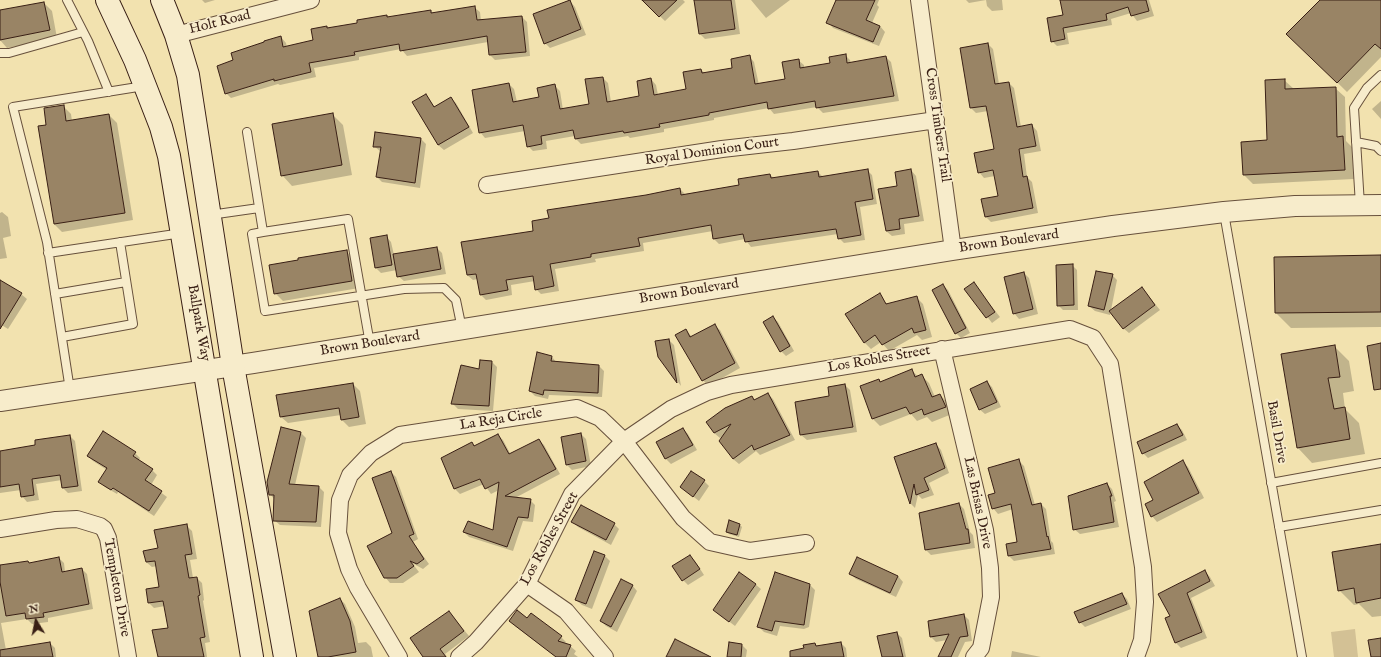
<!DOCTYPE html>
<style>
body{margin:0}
#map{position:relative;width:1381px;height:657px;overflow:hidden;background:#f2e2af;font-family:"IM FELL English",serif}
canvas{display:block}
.north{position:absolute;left:16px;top:601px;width:40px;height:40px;-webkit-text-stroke:3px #f7eccb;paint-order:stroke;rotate:350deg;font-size:11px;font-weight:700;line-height:16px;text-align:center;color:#391f15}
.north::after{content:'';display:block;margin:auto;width:14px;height:18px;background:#391f15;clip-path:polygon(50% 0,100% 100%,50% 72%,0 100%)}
</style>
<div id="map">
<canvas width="1381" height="657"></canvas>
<div class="north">N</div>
</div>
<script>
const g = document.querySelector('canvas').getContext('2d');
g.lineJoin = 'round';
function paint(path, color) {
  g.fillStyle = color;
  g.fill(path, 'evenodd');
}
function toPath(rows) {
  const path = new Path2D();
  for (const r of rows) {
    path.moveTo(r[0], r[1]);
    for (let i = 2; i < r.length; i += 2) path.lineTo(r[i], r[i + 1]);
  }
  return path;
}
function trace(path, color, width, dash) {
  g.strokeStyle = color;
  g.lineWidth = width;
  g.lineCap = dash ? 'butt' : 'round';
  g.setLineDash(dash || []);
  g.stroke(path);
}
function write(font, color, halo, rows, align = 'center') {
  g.font = font + ' "IM FELL English",serif';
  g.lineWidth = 3.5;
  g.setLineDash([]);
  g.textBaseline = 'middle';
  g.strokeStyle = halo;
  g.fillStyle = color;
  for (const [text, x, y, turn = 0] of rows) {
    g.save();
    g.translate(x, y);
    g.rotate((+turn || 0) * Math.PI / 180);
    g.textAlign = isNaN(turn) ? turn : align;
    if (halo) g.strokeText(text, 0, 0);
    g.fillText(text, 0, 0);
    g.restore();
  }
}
paint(toPath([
 [1355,629,1358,657,1334,657,1331,632]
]), '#d3c195');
paint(toPath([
 [202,0,215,0,205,3],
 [643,0,683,0,685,2,665,21],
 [695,0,735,0,740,34,705,39,700,34],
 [751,0,790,0,766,18],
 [837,0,879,0,877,5,879,7,872,23,880,26,885,32,879,46,833,28,828,22],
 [966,0,1002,0,1003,10,992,11,987,6,986,0,969,3],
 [1068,0,1149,0,1154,16,1137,21,1131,13,1111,19,1112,25,1067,33,1069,44,1057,46,1052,41,1064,16],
 [1330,0,1381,0,1381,57,1347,92,1288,34],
 [570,1,575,7,586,35,550,48,545,43],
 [44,3,52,11,57,38,7,48,0,40,0,11],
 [474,7,480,12,481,21,522,17,527,22,530,56,495,60,490,55,488,42,407,56,401,49,359,57,359,60,314,68,316,77,280,85,278,84,231,98,226,93,234,61,281,37,286,43,287,48,314,41,327,28,328,29,358,24,387,16,389,18,431,11,433,14],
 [988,44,993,49,999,84,1009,83,1014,88,1021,127,1032,125,1037,131,1041,151,1024,154,1027,177,1032,182,1038,213,991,222,986,217,999,197,995,176,984,178,979,172,995,150,988,111,976,113,971,108],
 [845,55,850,60,851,64,886,57,891,62,899,101,823,113,817,107,774,114,769,108,714,118,714,120,664,129,664,132,630,138,628,136,581,144,576,139,575,136,546,141,547,149,533,151,528,146,525,131,485,138,480,132,509,84,514,89,517,102,540,98,554,85,560,91,563,110,591,105,603,78,608,83,611,102,640,97,651,79,656,85,658,95,687,90,701,70,705,73,733,68,749,56,754,62,759,85,786,80,798,60,804,65,804,68,831,64],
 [1284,80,1294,89,1335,88,1345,97,1346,141,1352,147,1354,179,1253,184,1244,175,1268,141],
 [425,95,435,107,450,98,456,103,473,133,444,150,438,145],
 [1381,101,1381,119,1372,109],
 [63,106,71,114,72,121,109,115,117,123,133,220,62,232,54,224,48,126],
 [332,114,343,125,352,175,292,186,282,175],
 [421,139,426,144,420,188,382,182,377,177,381,152,374,146],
 [867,170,872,175,877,204,860,207,865,240,844,243,839,238,838,234,751,247,745,239,719,244,714,239,713,231,643,243,644,251,595,259,596,262,555,269,559,291,541,294,536,289,535,281,511,285,512,295,486,300,481,295,478,279,473,280,467,275,534,231,646,196,680,189,685,194,740,185,770,175,774,178,818,172,823,177],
 [911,170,916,176,924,221,904,224,905,234,892,236,886,231,879,190,899,187],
 [2,212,8,217,11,236,3,238,7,258,0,259,0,213],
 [386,236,391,242,394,255,437,248,442,253,446,274,404,281,398,276,397,270,381,273,376,268],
 [346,251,354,259,359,288,283,301,275,293],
 [1381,256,1381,327,1291,328,1276,313,1275,258],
 [1072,265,1077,270,1078,310,1063,310,1058,305],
 [1024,273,1029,278,1038,314,1019,319,1014,313],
 [1112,275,1117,280,1110,315,1095,311,1089,306],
 [0,281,21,294,27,299,8,329,0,324],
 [973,283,1000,317,992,323,966,289],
 [943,285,948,290,970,333,961,338,956,333],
 [1142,288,1160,310,1129,333,1123,328],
 [879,295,888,305,916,297,923,304,932,337,922,340,917,335,889,351,881,342,871,349,864,342],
 [773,317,778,322,794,351,786,356,781,351],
 [714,325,720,330,740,368,708,386,703,380,686,330,692,337],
 [669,340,674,345,681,386,659,356],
 [1334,346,1349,361,1354,391,1343,393,1345,409,1359,423,1365,454,1312,463,1298,448],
 [552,357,557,363,599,366,604,371,602,397,549,395,548,399,535,396,530,391],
 [492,362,497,367,493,411,458,409,453,404,480,370],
 [911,370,919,377,922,376,929,383,935,397,940,395,947,402,952,414,932,422,927,417,917,421,911,414,880,426,873,419,862,387,879,380,881,383],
 [987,382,992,387,1001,407,985,414,979,409],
 [353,384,360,391,366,424,349,427,342,420,341,415,288,423,281,417],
 [845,385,850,390,857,432,807,440,801,435,796,403,831,397],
 [768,394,773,399,795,440,760,455,756,451,739,464,733,459,724,435,720,438,714,433,752,397,755,401],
 [1177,425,1182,430,1187,440,1148,458,1143,453],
 [683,429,688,434,697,450,671,464,666,459,657,443],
 [301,433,306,438,295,485,319,487,324,492,321,527,280,525,274,520,275,500,270,494],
 [581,434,586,439,591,466,572,470,567,465],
 [498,435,503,440,511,455,539,440,544,445,560,474,515,498,530,500,535,505,533,522,523,521,513,551,469,537,464,532,494,531,499,490,491,494,484,484,460,494,455,489,442,459,472,443,475,446],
 [70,436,75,441,82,491,68,493,63,488,62,480,36,484,39,500,27,502,22,496,21,490,0,493,0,452,37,446],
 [936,444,941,450,949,473,929,483,934,495,922,499,918,495,915,508,911,504,895,458],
 [135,453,140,458,138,461,152,470,157,475,151,485,167,497,154,516,118,492,117,494,105,487,100,481,107,470,93,461,88,456],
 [1019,461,1024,466,1035,505,1041,504,1046,509,1051,541,1053,543,1055,554,1014,561,1009,556,1019,543,1013,509,998,514,993,508,996,493],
 [1183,462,1188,467,1204,498,1157,522,1152,516,1155,500],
 [391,472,396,477,418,539,413,542,429,564,423,569,412,563,419,572,403,583,390,583,385,577,393,534],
 [704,481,709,486,699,501,681,487],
 [1107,484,1112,489,1116,501,1114,502,1119,527,1080,534,1074,529],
 [959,504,964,509,970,532,973,535,975,548,931,555,926,550],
 [959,509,961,509,968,534,966,535],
 [573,522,614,524,619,529,611,545,578,527],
 [740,525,742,527,739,537,729,534,727,532],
 [187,526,192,531,197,559,190,560,193,578,197,578,202,583,204,600,203,601,210,642,205,643,207,657,159,657,169,628,165,606,154,608,149,603,160,588,157,566,152,567,146,562,159,549],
 [1381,545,1381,616,1372,617,1359,604,1354,605,1339,590],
 [605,556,610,561,592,609,582,605,576,600],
 [690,556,695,561,704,575,688,585,683,580],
 [59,558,64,563,65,572,82,569,87,574,93,609,48,618,48,622,32,624,27,619,1,623,6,650,50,643,55,648,56,657,0,657,0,566,28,562,30,564],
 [1205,571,1210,577,1215,586,1191,598,1207,638,1181,648,1176,643,1166,619,1171,617,1159,594],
 [850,574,898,576,903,582,896,597,856,579],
 [755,584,761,589,735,626,714,610],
 [809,584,815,590,809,627,804,629,780,626,777,636,764,632,759,627],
 [632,585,637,591,617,632,606,626,601,621],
 [1122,594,1127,599,1131,609,1085,627,1080,622],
 [340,599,345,604,355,627,358,643,366,642,371,647,373,657,319,657],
 [449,612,469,636,445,654,447,657,424,657],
 [964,615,969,620,972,641,965,642,958,657,943,657,947,640,936,642,931,637],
 [527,619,561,637,566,642,564,644,570,646,576,651,574,654,578,657,556,657,515,626],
 [897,633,902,638,906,657,883,657],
 [841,643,846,648,847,657,806,657,815,644,817,647],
 [742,645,747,650,746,657,728,657],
 [1012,651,1041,657,1011,657]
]), '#0003');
const building = toPath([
 [570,0,581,29,544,44,533,14,570,0],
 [642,0,677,0,659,17,642,0],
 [694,0,731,0,735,29,699,34,694,0],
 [836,0,875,0,866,20,880,26,873,42,826,23,836,0],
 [1060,0,1146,0,1149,11,1131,16,1128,7,1106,14,1107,20,1063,28,1065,39,1051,42,1047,18,1063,15,1060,0],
 [1320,0,1381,0,1381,49,1375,44,1337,83,1286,34,1320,0],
 [44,2,50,30,0,40,0,10,44,2],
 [475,6,477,20,522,16,526,52,489,55,487,36,400,51,399,44,354,52,355,55,309,63,311,72,274,81,274,79,225,94,217,66,233,60,231,53,264,42,264,41,281,36,283,47,313,40,311,29,327,26,327,28,357,23,357,20,387,15,387,17,431,10,431,13,475,6],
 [988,43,995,84,1009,82,1017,127,1032,124,1036,146,1019,149,1023,177,1027,176,1033,208,985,217,981,199,998,196,993,170,978,173,974,153,994,149,986,106,970,108,960,48,988,43],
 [846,54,847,63,886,56,894,96,816,108,815,101,768,109,767,102,709,113,709,115,659,124,660,127,624,133,623,131,575,139,573,130,541,136,542,144,527,147,523,125,479,133,472,90,509,83,513,102,539,97,537,88,555,84,560,109,589,104,585,79,603,77,607,102,639,96,637,81,651,78,654,95,686,89,683,72,701,69,702,73,732,68,731,59,750,55,755,84,785,79,782,62,799,59,800,68,830,63,829,57,846,54],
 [1285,79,1285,89,1336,87,1337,137,1343,136,1345,170,1243,175,1241,142,1267,140,1265,80,1285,79],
 [426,94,434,107,451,97,469,127,438,145,412,102,426,94],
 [64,105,66,121,109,114,125,213,54,224,38,126,46,125,44,108,64,105],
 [333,113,342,165,281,176,272,124,333,113],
 [375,132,421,138,415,183,376,177,381,147,373,147,375,132],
 [868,169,873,199,855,202,861,235,838,239,836,229,745,242,743,234,713,239,711,225,638,238,640,246,591,254,591,257,550,264,554,286,535,290,533,276,506,280,508,290,480,295,476,274,467,275,461,242,533,231,532,221,549,218,547,210,646,195,680,188,681,195,739,185,738,179,770,174,771,178,818,171,819,177,868,169],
 [911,169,919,216,899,219,900,229,886,231,878,189,897,186,895,172,911,169],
 [387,235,392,265,375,268,370,238,387,235],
 [437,247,441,269,397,277,393,254,437,247],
 [347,250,352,281,274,294,269,265,298,260,298,258,347,250],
 [1381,255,1381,312,1275,313,1274,257,1381,255],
 [1073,264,1074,305,1057,306,1056,265,1073,264],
 [1096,271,1113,274,1104,310,1088,306,1096,271],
 [1024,272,1033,309,1013,314,1004,277,1024,272],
 [0,280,22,293,0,329,0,280],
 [974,282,995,312,986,318,964,289,974,282],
 [943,284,966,328,955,334,932,290,943,284],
 [1142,287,1155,305,1123,329,1109,311,1142,287],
 [880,293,886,304,917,296,926,330,914,333,912,328,882,345,875,335,864,343,845,314,880,293],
 [773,316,790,346,780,352,763,322,773,316],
 [715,324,735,363,702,381,675,335,686,329,690,337,715,324],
 [669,339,677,383,658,357,655,341,669,339],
 [1381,343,1381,389,1374,390,1367,346,1381,343],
 [1335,345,1340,377,1328,378,1334,409,1345,407,1350,439,1297,448,1281,354,1335,345],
 [537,352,552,356,551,361,599,365,598,393,544,390,543,395,529,391,537,352],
 [480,360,492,361,489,406,451,404,461,365,479,369,480,360],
 [912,369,915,377,922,374,932,397,940,394,946,407,924,415,922,409,910,414,906,407,872,419,860,386,879,379,880,382,912,369],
 [987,381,997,402,979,410,970,389,987,381],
 [353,383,359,417,341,420,339,408,280,417,276,395,353,383],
 [845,384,853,427,800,435,795,402,829,396,828,387,845,384],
 [768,393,790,435,754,450,752,445,733,459,719,441,731,424,714,433,706,422,725,408,752,396,754,400,768,393],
 [1177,424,1183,435,1142,454,1137,442,1177,424],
 [281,427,301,432,289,484,319,486,316,522,273,521,274,495,269,495,267,482,281,427],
 [683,428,693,445,665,459,656,442,683,428],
 [103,431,136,452,133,456,153,469,145,480,162,491,149,511,113,488,111,490,98,482,107,468,87,456,103,431],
 [581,433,586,461,566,465,561,437,581,433],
 [498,434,509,454,539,439,556,469,505,496,531,499,528,518,518,517,507,547,463,532,468,521,493,530,499,482,485,489,480,479,454,489,441,458,472,442,474,446,498,434],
 [70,435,78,486,62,488,60,475,32,479,34,495,21,497,19,484,0,487,0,451,35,445,35,440,70,435],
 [936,443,945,468,924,478,929,490,916,495,914,484,910,504,894,457,936,443],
 [1019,459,1032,505,1041,503,1047,537,1048,536,1051,549,1008,556,1006,544,1017,542,1011,504,992,509,988,495,995,493,988,468,1019,459],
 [1183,460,1199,493,1151,517,1145,504,1153,500,1144,482,1183,460],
 [391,471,414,534,409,536,424,559,417,564,410,561,414,566,397,578,384,578,367,546,392,533,372,478,391,471],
 [691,471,705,480,693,497,680,487,691,471],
 [1107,483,1112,496,1110,496,1114,522,1073,530,1068,496,1107,483],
 [959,503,966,529,968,529,970,543,925,550,919,513,959,503],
 [581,505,615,523,606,540,571,522,581,505],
 [729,520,740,524,737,535,726,532,729,520],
 [187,524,192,554,185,555,189,578,197,577,200,595,198,596,205,637,200,638,204,657,158,657,152,630,168,628,163,601,148,603,146,589,159,587,155,561,146,562,143,551,158,548,154,530,187,524],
 [1381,544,1381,598,1356,603,1354,588,1338,591,1332,552,1381,544],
 [594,551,605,555,586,604,575,600,594,551],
 [690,555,700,569,682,581,672,566,690,555],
 [59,557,62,572,82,568,89,604,43,613,44,617,26,619,25,613,6,616,0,582,0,565,28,561,29,563,59,557],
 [857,557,898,576,890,593,849,574,857,557],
 [1205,570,1210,581,1187,593,1202,632,1175,643,1165,618,1170,616,1158,594,1205,570],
 [739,572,756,584,729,622,713,610,739,572],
 [775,572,810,584,804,625,775,621,772,631,757,627,775,572],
 [621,579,633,585,611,627,600,621,621,579],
 [1122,593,1127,604,1079,623,1074,612,1122,593],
 [340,598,350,621,356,652,328,657,318,657,309,611,340,598],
 [517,610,527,618,531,613,562,636,558,641,571,645,566,657,556,657,509,621,517,610],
 [449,611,464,631,440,649,446,657,423,657,410,638,449,611],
 [964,614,968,636,960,637,951,657,938,657,949,634,930,637,928,621,964,614],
 [897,632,903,657,882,657,877,636,897,632],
 [1381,638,1381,657,1371,657,1368,640,1381,638],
 [675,639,711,657,666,657,675,639],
 [50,642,53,657,0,657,0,650,50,642],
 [729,642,742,644,741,657,727,657,729,642],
 [841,642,844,657,790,657,790,651,804,648,803,645,815,643,816,646,841,642]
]);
paint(building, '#998465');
trace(building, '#391f15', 1);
const service = toPath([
 [67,0,88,41,109,92],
 [0,53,9,53,83,32],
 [247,132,263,232,348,219,370,344],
 [1356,142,1376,146,1381,151],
 [1360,205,1354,108,1367,88,1381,75],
 [1224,213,1302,657],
 [210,215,259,208],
 [263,232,252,234,265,311,404,289,444,288,456,300,462,329],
 [48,253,182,233],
 [55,294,126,282],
 [62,337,133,324,120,242],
 [70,390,47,242,13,107,144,86],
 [1271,483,1381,463],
 [1279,527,1381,510]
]);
const minor = toPath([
 [919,0,953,250],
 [176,35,311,0],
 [487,185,722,149,793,141,936,120],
 [942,349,985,530,990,568,991,597,981,648,974,657],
 [0,529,56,520,77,519,100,526,104,529,108,538,128,657],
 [527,584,566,611,605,657],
 [399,657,358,588,349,569,338,533,340,500,350,475,371,453,400,435,577,408,600,418,624,441,683,518,710,542,750,551,806,543],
 [459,657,476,642,527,584,572,494,624,441,671,409,707,392,731,385,1070,329,1093,338,1110,364,1143,567,1145,602,1142,640,1136,657]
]);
const tertiary = toPath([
 [0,401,253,363,953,250,1113,226,1224,212,1295,206,1381,205]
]);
const secondary = toPath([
 [107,0,135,60,161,127,169,156,252,657],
 [162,0,176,35,188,75,233,366,285,657]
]);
trace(service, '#67503c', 10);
trace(minor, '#67503c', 18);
trace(tertiary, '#67503c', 22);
trace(secondary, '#391f15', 24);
trace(service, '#f7eccb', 8);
trace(minor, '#f7eccb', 16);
trace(tertiary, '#f7eccb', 20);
trace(secondary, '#f7eccb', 22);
write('14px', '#391f15', '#f7eccb', [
 ["Holt Road",220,23,-14],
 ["Cross Timbers Trail",937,125,82],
 ["Royal Dominion Court",712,152,-8],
 ["Brown Boulevard",1009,242,-8],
 ["Brown Boulevard",689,292,-9],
 ["Ballpark Way",198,323,80],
 ["Brown Boulevard",370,344,-9],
 ["Los Robles Street",879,360,-10],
 ["La Reja Circle",501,420,-9],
 ["Basil Drive",1276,432,80],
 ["Las Brisas Drive",977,503,78],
 ["Los Robles Street",550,539,-61],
 ["Templeton Drive",116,588,80]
]);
</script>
